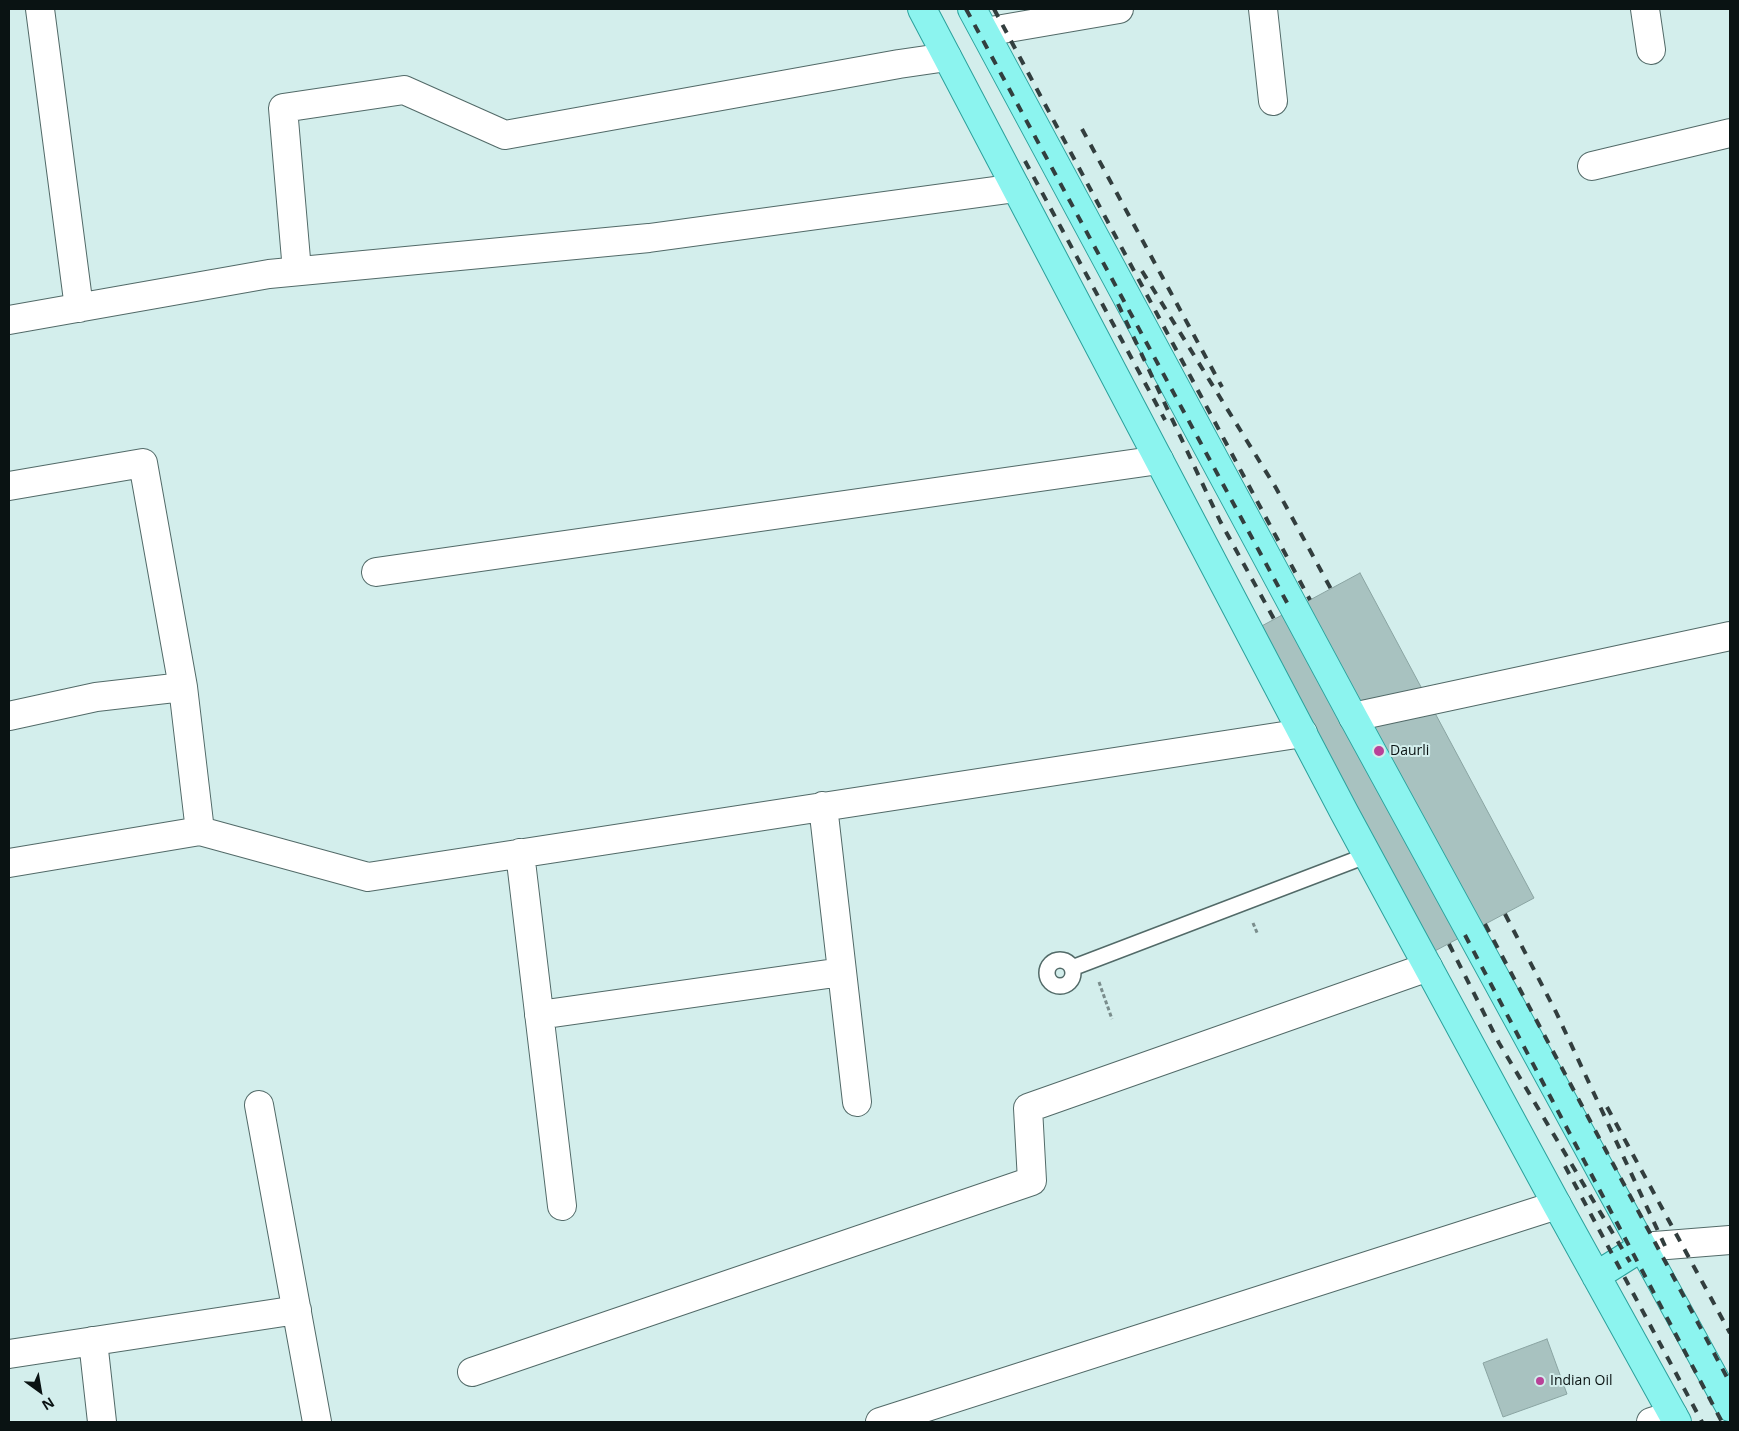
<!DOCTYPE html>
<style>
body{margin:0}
#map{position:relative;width:1739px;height:1431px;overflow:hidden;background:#d3eeec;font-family:"Open Sans",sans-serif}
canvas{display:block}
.frame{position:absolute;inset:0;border:10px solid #0a1313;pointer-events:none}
.north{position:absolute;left:15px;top:1366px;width:50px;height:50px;-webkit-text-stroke:4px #d3eeec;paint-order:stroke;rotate:148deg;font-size:14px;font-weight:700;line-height:20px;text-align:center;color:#0a1313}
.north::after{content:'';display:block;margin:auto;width:18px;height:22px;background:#0a1313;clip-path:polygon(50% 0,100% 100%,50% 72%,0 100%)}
</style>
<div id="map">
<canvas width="1739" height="1431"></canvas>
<div class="frame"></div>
<div class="north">N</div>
</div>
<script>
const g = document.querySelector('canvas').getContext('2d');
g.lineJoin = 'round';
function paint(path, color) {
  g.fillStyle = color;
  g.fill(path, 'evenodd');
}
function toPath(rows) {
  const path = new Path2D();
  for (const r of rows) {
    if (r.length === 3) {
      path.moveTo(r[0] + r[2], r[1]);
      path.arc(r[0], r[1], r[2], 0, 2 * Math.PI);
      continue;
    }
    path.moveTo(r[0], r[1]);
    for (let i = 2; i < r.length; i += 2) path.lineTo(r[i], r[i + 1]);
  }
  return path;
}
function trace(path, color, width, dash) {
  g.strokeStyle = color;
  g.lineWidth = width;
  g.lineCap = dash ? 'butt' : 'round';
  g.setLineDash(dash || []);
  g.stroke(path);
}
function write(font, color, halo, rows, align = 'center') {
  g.font = font + ' "Open Sans",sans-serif';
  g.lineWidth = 4;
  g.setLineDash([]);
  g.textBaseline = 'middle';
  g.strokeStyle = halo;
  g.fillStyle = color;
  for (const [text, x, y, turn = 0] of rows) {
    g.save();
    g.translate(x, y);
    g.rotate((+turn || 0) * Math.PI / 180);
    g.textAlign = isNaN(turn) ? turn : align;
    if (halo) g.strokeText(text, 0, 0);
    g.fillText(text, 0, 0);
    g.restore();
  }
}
const building = toPath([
 [1360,573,1534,898,1418,960,1245,635,1360,573],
 [1547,1339,1567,1394,1503,1417,1483,1363,1547,1339]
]);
paint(building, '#a8c2c0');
trace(building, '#8aa4a2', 1);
const service = toPath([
 [1060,973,13],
 [1072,968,1368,855]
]);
const minor = toPath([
 [40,9,79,308],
 [1263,9,1273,101],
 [1645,9,1651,50],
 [985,32,1119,9],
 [1592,166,1730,133],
 [297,271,283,108,404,90,505,135,899,64,947,57],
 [9,320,269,274,649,238,1016,188],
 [9,486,143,463,183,687,200,831],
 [376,572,1159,460],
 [9,716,96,697,183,687],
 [1353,717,1730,636],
 [823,806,857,1102],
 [520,853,562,1206],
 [9,863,200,831,368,877,1303,733],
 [539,1015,842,972],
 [259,1105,317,1422],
 [1642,1247,1730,1240],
 [93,1341,102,1422],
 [9,1354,297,1310],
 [472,1372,1032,1181,1028,1108,1428,967],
 [880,1422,1557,1205],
 [1651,1422,1673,1415]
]);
const primary = toPath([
 [922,9,1344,812,1557,1205,1677,1422],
 [972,9,1353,717,1730,1407],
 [1596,1276,1642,1247]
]);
trace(service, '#526a68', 18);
trace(minor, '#526a68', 30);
trace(primary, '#2ca19c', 30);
trace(toPath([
 [1253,923,1258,935],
 [1099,982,1112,1019]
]), '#7a8d8c', 3, [4, 2.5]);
trace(service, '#fff', 15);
trace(minor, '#fff', 28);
trace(primary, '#8cf4ef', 28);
trace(toPath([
 [966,9,1291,610],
 [994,9,1310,600],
 [1082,129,1222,387],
 [1025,161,1165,420],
 [1142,271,1276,488,1331,589],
 [1118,304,1220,521,1274,619],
 [1505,914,1556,1012,1665,1246],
 [1485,924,1730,1383],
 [1465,935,1722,1422],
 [1449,944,1499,1043,1630,1262],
 [1607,1107,1730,1333],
 [1565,1166,1702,1422]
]), '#323e3e', 4, [9, 9]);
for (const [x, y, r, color] of [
 [1379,751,6,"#b94298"],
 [1540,1381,5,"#b94298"]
]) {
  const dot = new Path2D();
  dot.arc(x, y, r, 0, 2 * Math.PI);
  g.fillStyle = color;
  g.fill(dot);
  trace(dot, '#d3eeec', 2);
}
write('14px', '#0a1313', '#d3eeec', [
 ["Daurli",1390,751],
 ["Indian Oil",1550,1381]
], 'left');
</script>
